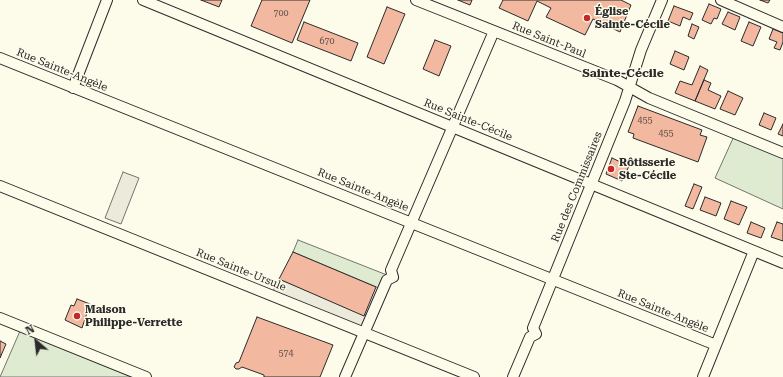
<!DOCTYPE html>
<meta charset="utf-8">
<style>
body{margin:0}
#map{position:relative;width:783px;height:377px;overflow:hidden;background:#fdfbea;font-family:"Roboto Serif",serif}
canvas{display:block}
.north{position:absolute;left:16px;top:321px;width:40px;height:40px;-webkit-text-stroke:3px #fdfbea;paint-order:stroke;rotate:332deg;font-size:11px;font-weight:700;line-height:16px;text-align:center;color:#2b2b2b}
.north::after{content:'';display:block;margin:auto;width:14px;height:18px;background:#2b2b2b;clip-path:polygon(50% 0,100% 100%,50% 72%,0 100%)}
</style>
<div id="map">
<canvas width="783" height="377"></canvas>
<div class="north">N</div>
</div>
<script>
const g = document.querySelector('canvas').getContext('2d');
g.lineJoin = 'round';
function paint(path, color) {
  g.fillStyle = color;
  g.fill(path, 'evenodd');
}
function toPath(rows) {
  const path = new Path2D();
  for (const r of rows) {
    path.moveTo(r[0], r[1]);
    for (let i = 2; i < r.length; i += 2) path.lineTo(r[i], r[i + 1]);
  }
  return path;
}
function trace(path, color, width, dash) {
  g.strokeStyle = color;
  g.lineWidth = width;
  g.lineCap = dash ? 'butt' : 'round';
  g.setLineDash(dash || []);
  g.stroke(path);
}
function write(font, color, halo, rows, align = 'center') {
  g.font = font + ' "Roboto Serif",serif';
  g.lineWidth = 3;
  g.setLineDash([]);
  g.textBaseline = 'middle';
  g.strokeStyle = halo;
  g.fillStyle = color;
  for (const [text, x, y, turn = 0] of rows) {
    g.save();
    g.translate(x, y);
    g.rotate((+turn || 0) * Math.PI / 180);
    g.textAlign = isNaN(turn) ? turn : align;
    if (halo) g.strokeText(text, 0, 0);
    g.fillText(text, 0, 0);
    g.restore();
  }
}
const green = toPath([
 [735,134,783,152,783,209,715,178,735,134],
 [298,240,392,277,386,291,293,252,298,240],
 [20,331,132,377,0,377,20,331]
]);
paint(green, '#deebd1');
trace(green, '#74746e', 1);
const parking = toPath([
 [123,172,139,178,121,224,105,218,123,172],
 [279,279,373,318,366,336,270,297,279,279]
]);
paint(parking, '#eceadb');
trace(parking, '#74746e', 1);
const building = toPath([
 [201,0,222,0,219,7,201,0],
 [262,0,310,0,292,43,251,26,262,0],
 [458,0,472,0,470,5,458,0],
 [503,0,621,0,631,5,620,32,593,19,585,35,546,17,551,8,537,1,528,21,499,8,503,0],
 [760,0,770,0,768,3,760,0],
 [709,4,721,9,717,19,714,18,711,24,702,20,709,4],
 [674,6,693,13,690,20,683,17,680,26,668,21,674,6],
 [387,7,405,14,384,64,367,57,387,7],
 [728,12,740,17,735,30,722,24,728,12],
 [304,22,358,43,351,61,297,40,304,22],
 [749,22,761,27,753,46,741,41,749,22],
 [692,24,699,27,694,39,688,36,692,24],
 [773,29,783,33,783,42,780,50,774,48,777,42,769,39,773,29],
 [435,40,451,46,439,76,423,69,435,40],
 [675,51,689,57,684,70,670,64,675,51],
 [700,66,708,70,695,101,675,93,680,81,692,85,700,66],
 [704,80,711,83,708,90,721,96,715,109,695,101,704,80],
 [728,91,743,98,735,115,720,109,728,91],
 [638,106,702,130,700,135,707,137,698,162,633,138,634,134,628,132,638,106],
 [764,113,776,118,771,130,759,125,764,113],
 [783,124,783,136,778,134,783,124],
 [612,158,629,166,622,181,606,174,612,158],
 [694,184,702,187,693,209,685,206,694,184],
 [705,197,721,203,716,216,700,210,705,197],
 [731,201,747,207,739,225,724,219,731,201],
 [751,222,765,228,761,238,747,233,751,222],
 [777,222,783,224,783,241,771,237,777,222],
 [293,252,376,287,364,316,279,279,293,252],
 [77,299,90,304,82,328,65,320,71,305,74,306,77,299],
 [257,317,333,345,320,377,264,377,264,375,242,367,239,369,236,369,234,367,236,363,239,362,257,317],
 [0,341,6,344,0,358,0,341]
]);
paint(building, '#f2b8a0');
trace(building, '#2b2b2b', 1);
const street = toPath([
 [143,0,783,263],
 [416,0,617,80,649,98,783,153],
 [721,0,783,27],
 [0,58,716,345],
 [73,88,107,0],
 [0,186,474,377],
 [0,318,146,377],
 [345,377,387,280,393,277,391,270,494,31],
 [513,377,530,337,536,334,533,328,625,101,641,50,662,0],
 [703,377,754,251]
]);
trace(street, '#2b2b2b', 12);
trace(street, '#fdfbea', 10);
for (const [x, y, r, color] of [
 [587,18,4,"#c62828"],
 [611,169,4,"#c62828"],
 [77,316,4,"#c62828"]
]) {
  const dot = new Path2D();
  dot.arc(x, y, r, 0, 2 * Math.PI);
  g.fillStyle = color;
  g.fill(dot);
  trace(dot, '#fdfbea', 1.5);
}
write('9px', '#5d4e48', null, [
 ["700",281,13],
 ["670",327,41],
 ["455",645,120],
 ["455",666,133],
 ["574",286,353]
]);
write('bold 11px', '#2b2b2b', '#fdfbea', [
 ["Église",595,12],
 ["Sainte-Cécile",595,25],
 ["Rôtisserie",619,163],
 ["Ste-Cécile",619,176],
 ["Maison",85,310],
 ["Philippe-Verrette",85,323]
], 'left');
write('11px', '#2b2b2b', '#fdfbea', [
 ["Rue Saint-Paul",549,40,22],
 ["Rue Sainte-Angèle",62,70,22],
 ["Rue Sainte-Cécile",468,120,22],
 ["Rue des Commissaires",577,187,-68],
 ["Rue Sainte-Angèle",363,190,22],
 ["Rue Sainte-Ursule",241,270,22],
 ["Rue Sainte-Angèle",663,311,22]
]);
write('bold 12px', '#2b2b2b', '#fdfbea', [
 ["Sainte-Cécile",623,73]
]);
</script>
